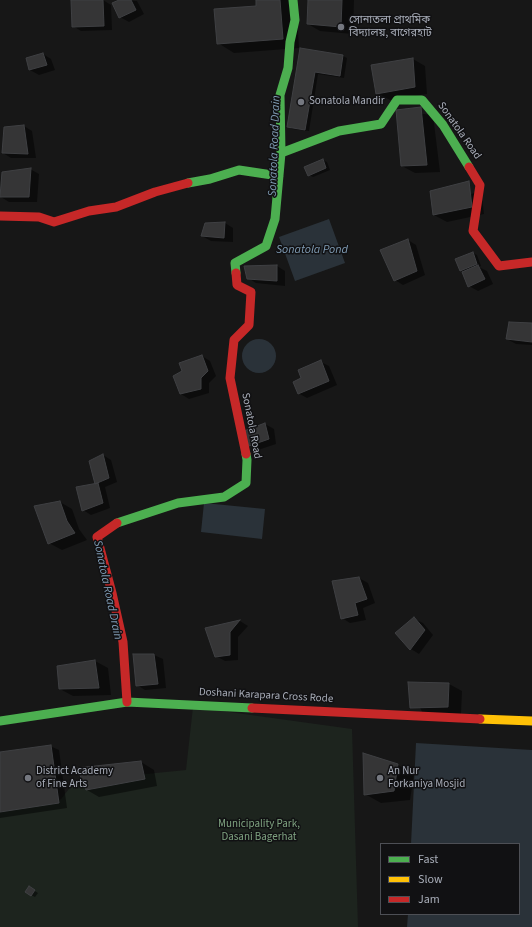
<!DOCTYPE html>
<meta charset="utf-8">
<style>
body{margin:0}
#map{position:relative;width:532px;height:927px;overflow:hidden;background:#171717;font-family:"Source Sans 3",sans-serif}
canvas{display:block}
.legend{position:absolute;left:380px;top:843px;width:140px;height:72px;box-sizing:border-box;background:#111113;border:1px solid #4d4f55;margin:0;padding:5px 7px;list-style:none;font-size:12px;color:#a8adb8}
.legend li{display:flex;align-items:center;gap:8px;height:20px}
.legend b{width:20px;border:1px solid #4d4f55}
</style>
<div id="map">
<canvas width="532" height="927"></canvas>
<ul class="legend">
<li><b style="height:5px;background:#4caf50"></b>Fast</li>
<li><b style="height:5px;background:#ffc107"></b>Slow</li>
<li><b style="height:5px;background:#c62828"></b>Jam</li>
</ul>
</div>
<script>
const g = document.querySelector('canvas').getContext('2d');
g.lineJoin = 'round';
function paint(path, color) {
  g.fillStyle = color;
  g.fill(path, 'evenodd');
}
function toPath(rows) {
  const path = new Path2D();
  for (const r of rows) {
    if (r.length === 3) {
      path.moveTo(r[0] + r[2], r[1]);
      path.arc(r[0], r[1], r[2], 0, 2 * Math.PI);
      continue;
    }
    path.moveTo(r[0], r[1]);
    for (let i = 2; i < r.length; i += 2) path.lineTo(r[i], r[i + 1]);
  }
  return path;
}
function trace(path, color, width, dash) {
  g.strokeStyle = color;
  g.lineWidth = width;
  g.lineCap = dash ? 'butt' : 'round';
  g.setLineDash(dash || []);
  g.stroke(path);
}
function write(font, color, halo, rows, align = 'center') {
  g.font = font + ' "Source Sans 3","Noto Sans Bengali",sans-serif';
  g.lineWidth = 3;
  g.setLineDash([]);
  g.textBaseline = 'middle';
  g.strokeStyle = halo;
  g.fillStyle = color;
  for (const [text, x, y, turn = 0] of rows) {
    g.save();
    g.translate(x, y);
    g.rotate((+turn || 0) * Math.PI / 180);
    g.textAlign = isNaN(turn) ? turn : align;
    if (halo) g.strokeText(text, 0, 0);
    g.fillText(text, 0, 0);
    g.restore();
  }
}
paint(toPath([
 [193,707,352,729,358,927,0,927,0,807,61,799,75,781,186,770]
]), '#1d241e');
paint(toPath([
 [329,219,345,263,295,281,279,237],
 [259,356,17],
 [204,503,265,509,262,539,201,532],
 [416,743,532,750,532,927,407,927,408,914,519,914,519,844,411,844]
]), '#2a3239');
paint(toPath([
 [103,0,111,5,112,30,81,31,73,26],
 [121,0,137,1,144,14,129,22,120,17],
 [257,0,296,0,299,48,234,53,218,43,257,7],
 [309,0,354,0,353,34,320,31,308,24],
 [300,49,343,56,347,58,344,78,318,74,309,131,292,129,288,126],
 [43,54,51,59,55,70,39,75,30,70,27,58],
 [413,59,425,66,427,94,390,100,377,93],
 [397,111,433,115,440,172,415,173,402,166],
 [24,126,32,131,36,158,11,158,3,153],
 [323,160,327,162,330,170,313,177,309,175],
 [30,169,39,174,37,202,9,202,1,197],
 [481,189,484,214,447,222,434,215],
 [225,223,233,228,233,242,211,241,202,236,206,224],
 [408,240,416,245,425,275,403,285,395,280],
 [473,253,477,255,481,266,479,267,487,271,493,284,478,291,469,286,465,272,461,270],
 [277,266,285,271,285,286,256,283,248,278],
 [532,324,532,345,516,344,507,339],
 [202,356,210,361,216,376,209,383,209,393,189,399,181,394,175,377],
 [321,362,329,366,337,385,307,398,298,393,302,379],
 [265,424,274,429,276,444,258,450,250,445,245,431],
 [103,455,111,460,117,482,105,487,110,508,91,515,83,510,96,484],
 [60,502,72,509,79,529,87,540,62,550,49,543],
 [359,578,368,583,375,603,363,608,366,620,350,623,342,618],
 [415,619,423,623,433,635,419,654,411,649,396,633],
 [240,621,248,626,238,637,238,660,225,661,216,656,206,629],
 [134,655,154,655,163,659,166,688,145,690,137,685],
 [95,661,108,668,111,695,73,696,60,689,58,667],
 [409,683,449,684,462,691,461,714,423,714],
 [50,746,59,750,67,808,0,818,0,753],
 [141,762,154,770,157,786,99,797,87,790],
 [398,765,414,774,410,800,381,803,365,794],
 [30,888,38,893,35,897,31,895]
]), '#0007');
const building = toPath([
 [71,0,103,0,104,26,72,27,71,0],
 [119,0,131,0,136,10,119,18,112,3,119,0],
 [256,0,280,0,283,39,217,44,214,9,256,6,256,0],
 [308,0,342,0,341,27,307,24,308,0],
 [300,48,343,55,340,76,315,72,305,130,287,127,300,48],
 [43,53,47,65,29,70,26,58,43,53],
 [413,58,415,87,376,94,371,65,413,58],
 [421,107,427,165,401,166,396,110,421,107],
 [24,125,28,154,2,153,4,127,24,125],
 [323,159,326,168,308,176,304,167,323,159],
 [31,168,29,197,0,197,2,172,31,168],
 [469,181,472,207,433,215,430,191,469,181],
 [225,222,224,238,201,236,205,223,225,222],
 [408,239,417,271,394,281,380,250,408,239],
 [473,252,477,264,460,271,455,259,473,252],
 [277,265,277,281,247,279,244,266,277,265],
 [478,265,485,279,468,287,462,272,478,265],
 [509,322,532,323,532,342,506,339,509,322],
 [202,355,208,371,201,378,201,389,180,394,173,376,182,371,179,363,202,355],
 [321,360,329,381,298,394,293,382,301,378,298,370,321,360],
 [265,423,269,439,249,446,244,431,265,423],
 [103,454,109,478,95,484,89,461,103,454],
 [98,483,103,503,82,511,76,487,98,483],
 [60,501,67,521,75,533,48,544,34,506,60,501],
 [359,577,367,599,355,603,358,615,341,619,332,581,359,577],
 [414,617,425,630,410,650,395,633,414,617],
 [240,620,230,632,230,655,215,657,205,628,240,620],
 [133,654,154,654,158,684,136,686,133,654],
 [95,660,99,688,59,689,57,666,95,660],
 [408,682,449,683,448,707,410,708,408,682],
 [51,745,59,803,0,812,0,752,51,745],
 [363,753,398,764,394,791,364,795,363,753],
 [141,761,145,779,86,790,77,768,141,761],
 [29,886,35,890,31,896,25,892,29,886]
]);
paint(building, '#353536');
trace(building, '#3f4043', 1);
trace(toPath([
 [281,153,339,131,381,124,397,100,422,100,443,125,469,167],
 [188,183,210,179,239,170,279,176],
 [236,273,235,263,266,246,275,219,281,153,280,95,288,68,290,42,295,20,293,0],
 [117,523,178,503,224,497,246,483,247,460,246,454],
 [0,721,127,702,252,708]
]), '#4caf50', 9);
trace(toPath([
 [480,719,532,721]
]), '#ffc107', 9);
trace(toPath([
 [469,167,480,185,473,231,499,266,532,262],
 [0,216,39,217,54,222,89,211,116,207,155,192,188,183],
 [236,273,237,285,251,292,249,325,234,340,230,378,246,454],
 [117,523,97,537,112,593,123,642,127,702],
 [252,708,480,719]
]), '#c62828', 9);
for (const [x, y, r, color] of [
 [341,27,4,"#757880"],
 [301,102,4,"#757880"],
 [28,778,4,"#757880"],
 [380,778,4,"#757880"]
]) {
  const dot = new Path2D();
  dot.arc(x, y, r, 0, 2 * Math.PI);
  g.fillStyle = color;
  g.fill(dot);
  trace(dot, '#111113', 1.5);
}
write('11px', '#a8adb8', '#111113', [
 ["সোনাতলা প্রাথমিক",349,21],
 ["বিদ্যালয়, বাগেরহাট",349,34],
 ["Sonatola Mandir",309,102],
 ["District Academy",36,772],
 ["of Fine Arts",36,785],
 ["An Nur",388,772],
 ["Forkaniya Mosjid",388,785]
], 'left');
write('11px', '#a8adb8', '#111113', [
 ["Sonatola Road",459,131,55],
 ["Sonatola Road",251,426,79],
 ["Doshani Karapara Cross Rode",266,696,3]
]);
write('11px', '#7fa381', '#111113', [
 ["Municipality Park,",259,825],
 ["Dasani Bagerhat",259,838]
]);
write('italic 12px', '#7f9bb3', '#111113', [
 ["Sonatola Road Drain",275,146,-88],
 ["Sonatola Pond",312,250],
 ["Sonatola Road Drain",107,590,78]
]);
</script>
